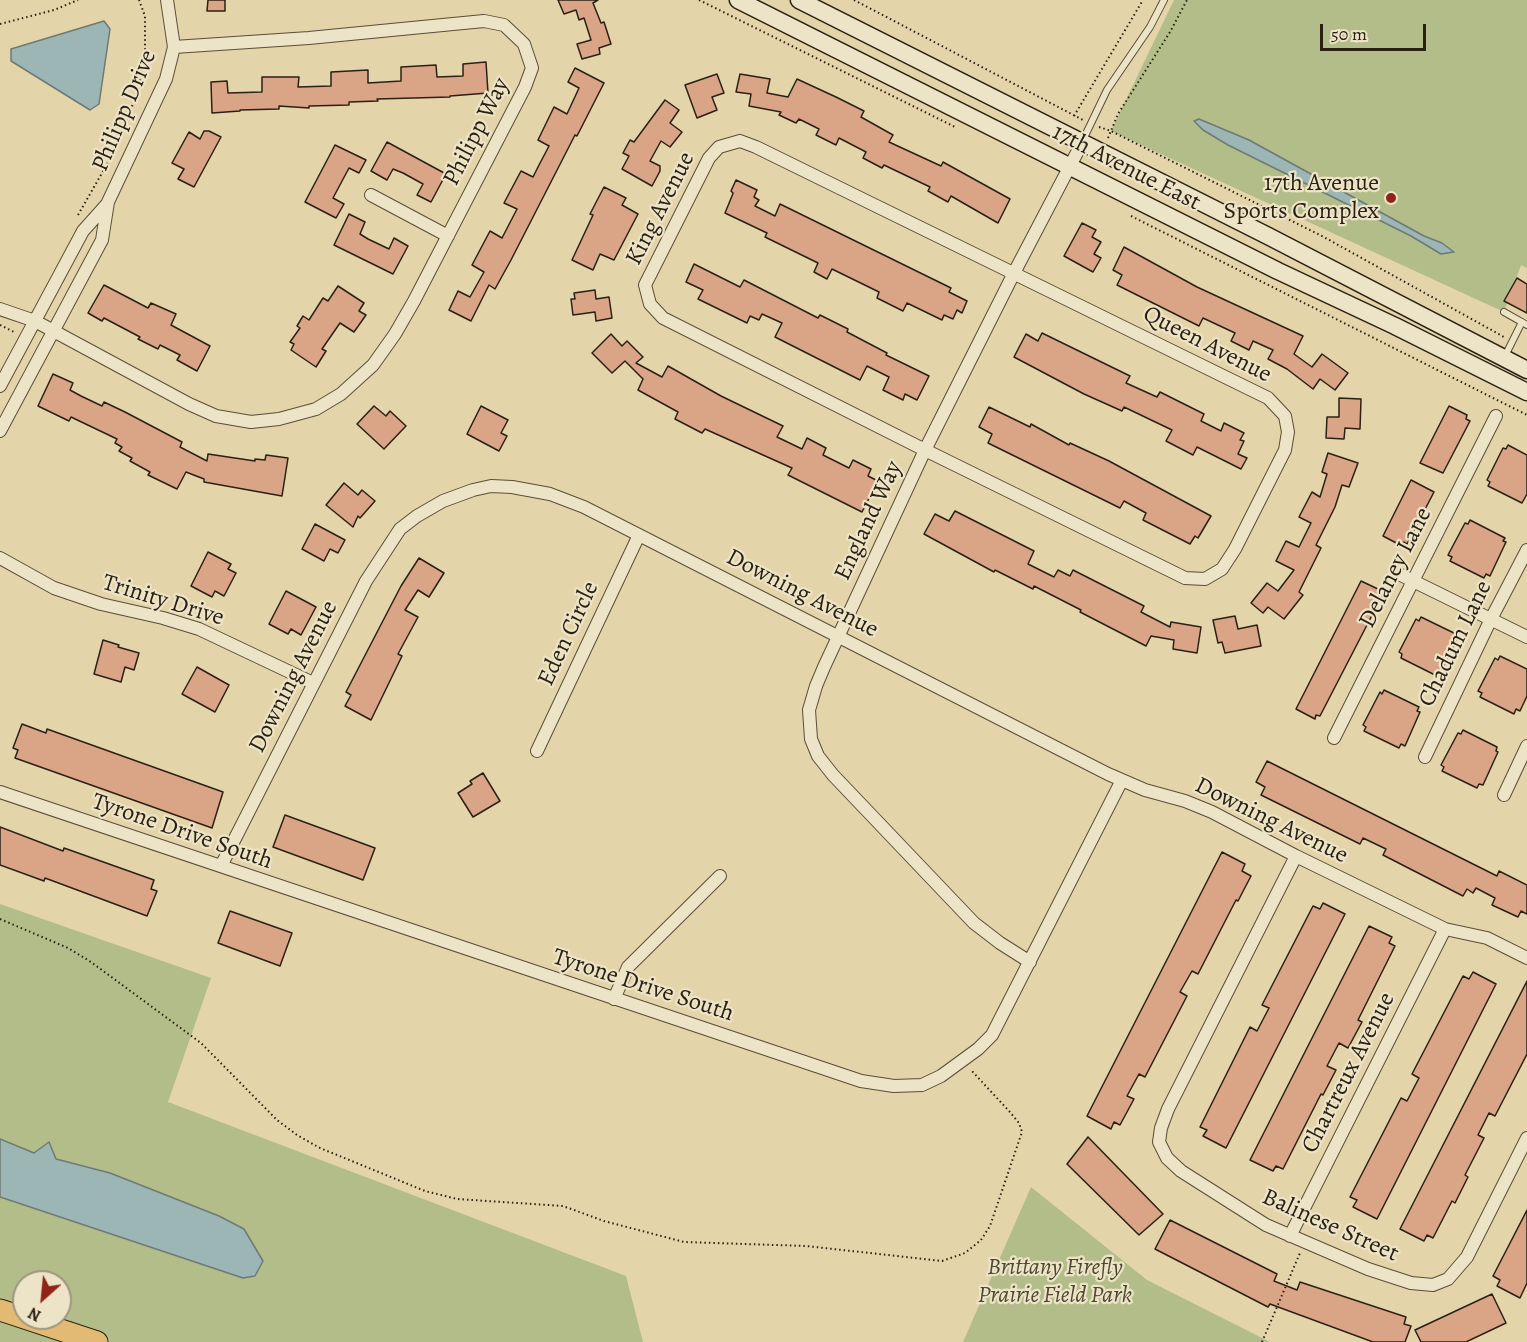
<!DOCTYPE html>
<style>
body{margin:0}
#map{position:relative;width:1527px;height:1342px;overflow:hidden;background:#e3d4a9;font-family:Alegreya,serif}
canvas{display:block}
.north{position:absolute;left:12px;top:1270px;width:60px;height:60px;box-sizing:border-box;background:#ede3c7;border:2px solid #9f957f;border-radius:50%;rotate:207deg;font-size:16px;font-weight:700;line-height:24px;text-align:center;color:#2b2113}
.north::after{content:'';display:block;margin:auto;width:21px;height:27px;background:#8f2418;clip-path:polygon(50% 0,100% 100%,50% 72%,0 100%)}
.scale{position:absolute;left:1320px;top:24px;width:106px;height:27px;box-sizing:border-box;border:3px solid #2b2113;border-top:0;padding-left:8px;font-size:18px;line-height:21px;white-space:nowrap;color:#2b2113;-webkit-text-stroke:4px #ede3c7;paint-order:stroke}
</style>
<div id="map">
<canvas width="1527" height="1342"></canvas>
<div class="north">N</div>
<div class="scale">50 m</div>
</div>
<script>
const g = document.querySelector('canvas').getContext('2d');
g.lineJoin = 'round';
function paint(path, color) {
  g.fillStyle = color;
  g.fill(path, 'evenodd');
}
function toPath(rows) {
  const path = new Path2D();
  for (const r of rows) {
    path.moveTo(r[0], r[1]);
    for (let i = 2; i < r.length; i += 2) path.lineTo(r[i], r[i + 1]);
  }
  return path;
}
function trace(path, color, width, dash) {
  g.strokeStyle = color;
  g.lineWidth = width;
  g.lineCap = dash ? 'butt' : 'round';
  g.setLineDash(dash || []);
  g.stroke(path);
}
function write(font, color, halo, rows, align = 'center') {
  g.font = font + ' Alegreya,serif';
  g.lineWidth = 4.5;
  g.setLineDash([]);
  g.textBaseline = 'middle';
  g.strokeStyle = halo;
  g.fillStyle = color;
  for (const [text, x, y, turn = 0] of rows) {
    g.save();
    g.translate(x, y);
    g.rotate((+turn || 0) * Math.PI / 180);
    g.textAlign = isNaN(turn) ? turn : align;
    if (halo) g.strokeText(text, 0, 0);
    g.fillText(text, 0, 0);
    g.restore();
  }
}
paint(toPath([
 [1174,0,1527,0,1527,268,1521,265,1504,312,1111,131],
 [0,904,211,978,168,1102,626,1276,643,1342,0,1342],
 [24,1282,60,1282,60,1318,24,1318],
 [1031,1187,1147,1280,1270,1342,963,1342]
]), '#b2bd89');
const water = toPath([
 [104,21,110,29,99,104,90,110,11,61,11,49,104,21],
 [1199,119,1249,140,1424,236,1442,243,1454,252,1441,254,1411,236,1228,145,1203,130,1194,121,1199,119],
 [0,1139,34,1153,49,1142,56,1159,110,1173,219,1216,244,1229,263,1261,255,1276,243,1278,0,1197,0,1139]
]);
paint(water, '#9cb5b5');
trace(water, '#6f7a74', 1.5);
const building = toPath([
 [208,0,225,0,225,11,207,11,208,0],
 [558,0,598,0,593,3,601,23,604,22,611,44,599,48,600,54,582,59,577,44,591,40,584,18,579,20,576,10,564,14,558,0],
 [486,62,488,93,450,96,450,97,377,99,378,101,349,102,349,105,309,106,309,108,279,106,279,109,240,110,240,111,212,113,211,82,227,81,228,93,262,92,262,77,299,77,298,87,331,86,331,72,368,70,368,83,401,81,401,67,436,65,437,77,463,76,463,64,486,62],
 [575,68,604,83,577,136,575,135,511,260,495,289,489,285,471,321,449,310,458,291,470,297,484,272,472,265,490,231,502,238,517,209,504,203,521,171,533,177,538,167,549,146,538,140,554,107,567,114,579,88,568,82,575,68],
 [717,74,724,93,712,97,717,110,697,118,685,85,717,74],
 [740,74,770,79,767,93,788,97,797,79,836,97,864,111,861,117,893,135,889,142,941,166,943,162,1010,199,998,223,951,196,948,202,928,191,930,187,884,165,882,168,863,158,866,152,839,138,836,145,816,135,819,129,799,119,796,123,779,115,781,112,749,106,751,94,736,92,740,74],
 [665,100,679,110,670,123,682,132,670,147,661,141,650,161,660,166,660,171,652,186,622,169,629,156,623,153,630,140,634,142,665,100],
 [204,131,209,131,221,137,194,187,178,179,184,169,172,163,189,132,200,139,204,131],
 [387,142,446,174,431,202,417,195,423,184,403,173,393,169,387,180,371,171,387,142],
 [335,145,366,160,359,173,349,168,333,198,344,204,336,218,305,202,335,145],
 [736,180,757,190,754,197,759,200,755,206,775,216,780,204,951,288,949,292,967,301,962,313,957,310,953,319,944,315,942,320,907,303,903,311,877,298,879,292,832,269,827,279,814,272,818,263,765,237,767,233,725,213,732,196,733,193,731,191,736,180],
 [604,187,626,198,622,205,638,214,614,260,600,254,593,270,572,260,593,215,590,214,604,187],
 [349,214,365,222,360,234,368,239,389,249,394,238,408,246,393,274,334,245,349,214],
 [1082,223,1096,230,1092,237,1101,242,1094,254,1101,258,1093,272,1064,256,1082,223],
 [1124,247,1197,287,1303,336,1294,354,1312,367,1322,354,1348,373,1335,390,1320,379,1313,389,1287,369,1268,359,1273,350,1253,341,1249,350,1231,341,1235,333,1203,318,1199,326,1117,285,1122,275,1113,270,1124,247],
 [694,264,740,287,744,280,818,318,820,315,848,329,847,332,887,353,886,355,929,376,917,400,905,394,903,400,883,390,889,377,867,366,860,380,775,337,782,323,762,314,759,320,750,316,747,323,698,299,703,290,686,282,694,264],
 [1517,278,1527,284,1527,313,1504,301,1517,278],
 [104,285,148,308,151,303,176,314,171,325,210,346,197,371,177,360,180,355,160,345,158,349,138,339,140,337,104,318,102,321,88,313,104,285],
 [338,286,364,303,359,311,366,315,354,332,340,323,322,349,326,351,316,367,291,350,294,344,290,342,300,328,297,326,303,316,309,320,323,298,328,301,338,286],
 [595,290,596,299,609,297,612,318,596,321,595,312,573,315,571,299,575,299,574,293,595,290],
 [1042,333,1130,376,1126,383,1157,397,1160,392,1204,414,1201,421,1221,431,1224,423,1244,433,1240,440,1244,441,1238,454,1247,458,1241,469,1197,447,1193,455,1166,441,1172,430,1124,407,1122,411,1084,394,1014,357,1026,334,1038,341,1042,333],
 [611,334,622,346,627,341,643,357,636,363,662,377,668,366,721,396,783,426,777,437,802,449,807,438,826,448,823,455,849,468,853,460,871,469,868,476,878,481,862,512,788,475,792,468,705,429,702,433,675,419,678,412,638,390,643,379,625,361,612,373,592,353,611,334],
 [53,374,73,383,70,390,81,396,102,406,104,402,125,412,182,442,180,447,207,461,208,454,255,461,255,459,265,460,266,455,288,458,282,496,204,482,204,479,186,472,177,489,148,475,150,472,130,461,132,458,119,451,122,447,115,443,117,439,71,417,69,421,38,406,53,374],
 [1339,398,1361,399,1360,429,1345,428,1344,439,1326,438,1327,417,1339,417,1339,398],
 [374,406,386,416,390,411,406,426,384,449,357,424,374,406],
 [481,406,508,420,501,433,507,436,499,451,467,434,481,406],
 [1449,406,1467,415,1466,419,1470,421,1443,473,1420,463,1449,406],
 [989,407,1030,427,1031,424,1069,445,1070,443,1109,461,1211,516,1198,538,1195,536,1190,544,1143,520,1146,513,1124,501,1120,508,988,443,992,434,979,427,989,407],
 [1508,445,1527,455,1527,494,1522,503,1488,486,1490,482,1487,480,1503,448,1506,449,1508,445],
 [1328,453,1358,463,1349,487,1342,485,1335,507,1316,545,1321,548,1299,592,1303,595,1284,619,1268,607,1263,613,1251,603,1267,583,1278,591,1294,570,1276,561,1286,541,1299,547,1311,523,1299,517,1312,492,1320,497,1327,474,1322,472,1328,453],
 [1411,480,1434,492,1407,544,1404,542,1402,546,1383,536,1411,480],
 [344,483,358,495,362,490,375,501,360,518,358,516,353,527,326,505,344,483],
 [955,511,1034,551,1028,564,1054,577,1058,570,1070,576,1073,570,1144,606,1141,612,1170,627,1171,622,1201,627,1197,653,1173,649,1174,640,1151,636,1146,646,1080,612,1081,610,1034,586,1033,589,995,570,994,572,924,534,935,514,949,521,955,511],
 [1470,520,1505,538,1503,541,1506,542,1490,576,1486,574,1484,578,1450,561,1452,557,1448,555,1465,523,1468,524,1470,520],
 [315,524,345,540,338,553,330,549,324,561,302,549,315,524],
 [208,552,231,564,228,569,236,573,224,596,215,591,212,597,191,586,208,552],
 [419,558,444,573,429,597,418,590,405,610,418,617,398,654,402,656,371,720,345,706,351,695,346,692,401,586,419,558],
 [1361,581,1380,590,1378,594,1382,596,1320,716,1316,715,1315,719,1296,709,1361,581],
 [286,591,316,607,301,635,291,629,288,634,269,624,286,591],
 [1235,616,1238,629,1257,625,1261,646,1225,653,1222,642,1218,643,1213,620,1235,616],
 [1421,617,1456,634,1454,638,1457,639,1441,672,1437,671,1435,675,1401,658,1402,654,1399,652,1416,619,1419,621,1421,617],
 [103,640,119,645,118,647,139,653,134,670,125,667,121,682,94,674,103,640],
 [1500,656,1527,669,1527,696,1520,711,1516,709,1514,714,1480,697,1482,693,1478,691,1495,658,1498,660,1500,656],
 [197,667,229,685,215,712,182,694,197,667],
 [1384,690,1419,707,1417,711,1420,712,1405,746,1401,744,1399,748,1364,731,1366,727,1363,725,1380,692,1382,694,1384,690],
 [22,724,46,733,47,729,223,792,212,828,15,758,18,750,13,748,22,724],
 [1463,730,1497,747,1496,751,1498,752,1483,785,1479,784,1477,788,1442,771,1444,767,1441,765,1458,733,1461,734,1463,730],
 [1267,761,1497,876,1499,871,1527,885,1527,914,1521,911,1518,917,1492,905,1495,898,1476,888,1473,893,1467,889,1463,896,1383,855,1386,849,1363,838,1360,844,1261,795,1265,787,1256,782,1267,761],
 [483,773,500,801,473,817,458,793,472,784,470,781,483,773],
 [285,815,375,848,363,880,273,847,285,815],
 [0,827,63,851,64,848,154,880,151,889,157,891,147,916,45,878,44,881,0,865,0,827],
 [1222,852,1245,864,1242,871,1251,876,1238,901,1236,900,1198,974,1192,971,1180,992,1187,996,1145,1077,1139,1074,1127,1096,1134,1099,1120,1125,1114,1122,1111,1129,1087,1116,1222,852],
 [1323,903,1345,914,1226,1148,1203,1136,1207,1130,1200,1127,1250,1027,1257,1031,1269,1008,1262,1005,1313,906,1320,909,1323,903],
 [230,911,292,933,280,966,218,943,230,911],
 [1369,926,1392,937,1389,943,1395,946,1358,1020,1362,1022,1348,1048,1339,1043,1327,1066,1336,1070,1323,1095,1321,1094,1283,1169,1276,1166,1273,1171,1250,1160,1369,926],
 [1473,972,1496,984,1377,1219,1353,1207,1357,1200,1350,1197,1401,1098,1407,1101,1419,1078,1412,1074,1463,976,1469,979,1473,972],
 [1527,981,1527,1054,1495,1116,1489,1113,1478,1135,1484,1138,1465,1175,1468,1177,1455,1203,1452,1201,1433,1238,1427,1235,1424,1241,1400,1229,1527,981],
 [1088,1137,1163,1214,1139,1235,1067,1164,1088,1137],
 [1527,1210,1527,1283,1520,1298,1497,1286,1500,1280,1493,1276,1527,1210],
 [1170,1220,1277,1274,1274,1281,1297,1290,1300,1282,1406,1317,1404,1324,1411,1326,1405,1342,1373,1342,1270,1304,1268,1307,1155,1249,1170,1220],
 [1492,1294,1506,1323,1466,1342,1421,1342,1415,1330,1492,1294]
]);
paint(building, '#daa486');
trace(building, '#2b2113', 1.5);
const lane = toPath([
 [1082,142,1107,90,1150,27,1164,0],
 [1504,312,1527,325],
 [1504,358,1522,322]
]);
const street = toPath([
 [740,141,756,147,1268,398,1285,416,1288,432,1285,450,1235,549,1222,569,1205,579,1185,578,925,450,663,318,650,304,645,285,709,158,719,147,740,141],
 [371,195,448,236],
 [0,309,35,321,189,404,216,416,251,422,279,419,316,409,341,394,373,365,395,334,414,301,525,87,532,68,524,44,504,25,484,21,309,38,174,47],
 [0,386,83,231,108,203],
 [0,431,102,240,108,202,166,79,174,47,167,0],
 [0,558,54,588,101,604,163,618,199,629,313,683],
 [1401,575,1527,637],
 [1334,738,1496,416],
 [537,751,639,535],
 [1425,757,1491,619,1527,550],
 [0,792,861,1081,894,1086,922,1085,941,1076,978,1049,992,1035,1122,780],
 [1504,795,1527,746],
 [1296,856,1168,1109,1161,1128,1159,1142,1167,1158,1181,1171,1266,1225,1368,1269,1411,1283,1433,1285,1448,1279,1467,1257,1527,1138],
 [221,866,366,581,400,529,417,516,443,501,473,490,491,486,512,487,550,494,584,507,1108,774,1145,790,1185,801,1212,812,1296,856,1445,929,1487,938,1527,958],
 [1030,962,1000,943,974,923,833,775,818,756,811,739,809,710,816,686,824,667,925,450,1014,273,1082,143],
 [614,999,628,967,720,876],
 [1290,1236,1445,929]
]);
const secondary = toPath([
 [738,0,1278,271,1395,326,1527,392],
 [799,0,1268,236,1527,370]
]);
const highway = toPath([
 [0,1310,97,1342]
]);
trace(lane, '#594e38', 8);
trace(street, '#594e38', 14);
trace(secondary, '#2b2113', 19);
trace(highway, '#2b2113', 23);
trace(toPath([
 [699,0,957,128],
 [854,0,1083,120],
 [0,24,54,10,78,0],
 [1074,116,1143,0],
 [1099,127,1111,131,1322,236,1504,337],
 [1108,138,1118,114,1170,32,1187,0],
 [78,215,110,159,138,92,145,51,145,16,139,0],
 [1131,216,1527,415],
 [0,325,14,332],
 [0,919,68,948,91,962,201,1043,277,1120,297,1135,320,1148,425,1191,457,1199,563,1206,604,1221,684,1242,806,1246,942,1261,965,1253,981,1240,990,1226,1022,1132,1019,1123,1009,1111,971,1070],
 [1262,1342,1300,1253]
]), '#2b2113', 2, [1.5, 3]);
trace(lane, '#ede3c7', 6);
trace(street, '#ede3c7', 12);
trace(secondary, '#ede3c7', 16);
trace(highway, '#e2ba74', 21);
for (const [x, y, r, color] of [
 [1391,198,6,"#8f2418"]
]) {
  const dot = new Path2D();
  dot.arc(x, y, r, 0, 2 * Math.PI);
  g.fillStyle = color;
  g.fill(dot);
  trace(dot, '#ede3c7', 2);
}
write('24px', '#2b2113', '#ede3c7', [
 ["Philipp Drive",125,111,-67],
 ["Philipp Way",477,132,-63],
 ["17th Avenue East",1126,168,27],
 ["King Avenue",661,209,-63],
 ["Queen Avenue",1207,345,27],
 ["England Way",869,521,-65],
 ["Delaney Lane",1396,568,-63],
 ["Downing Avenue",802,594,27],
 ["Trinity Drive",163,601,17],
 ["Eden Circle",569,634,-65],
 ["Chadum Lane",1456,644,-64],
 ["Downing Avenue",294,677,-63],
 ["Downing Avenue",1271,821,26],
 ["Tyrone Drive South",182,832,19],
 ["Tyrone Drive South",643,986,18],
 ["Chartreux Avenue",1349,1073,-63],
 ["Balinese Street",1330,1226,24]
]);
write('24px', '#2b2113', '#ede3c7', [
 ["17th Avenue",1379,184],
 ["Sports Complex",1379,212]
], 'right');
write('italic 24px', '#4d4830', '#ede3c7', [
 ["Brittany Firefly",1055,1268],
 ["Prairie Field Park",1055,1296]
]);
</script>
